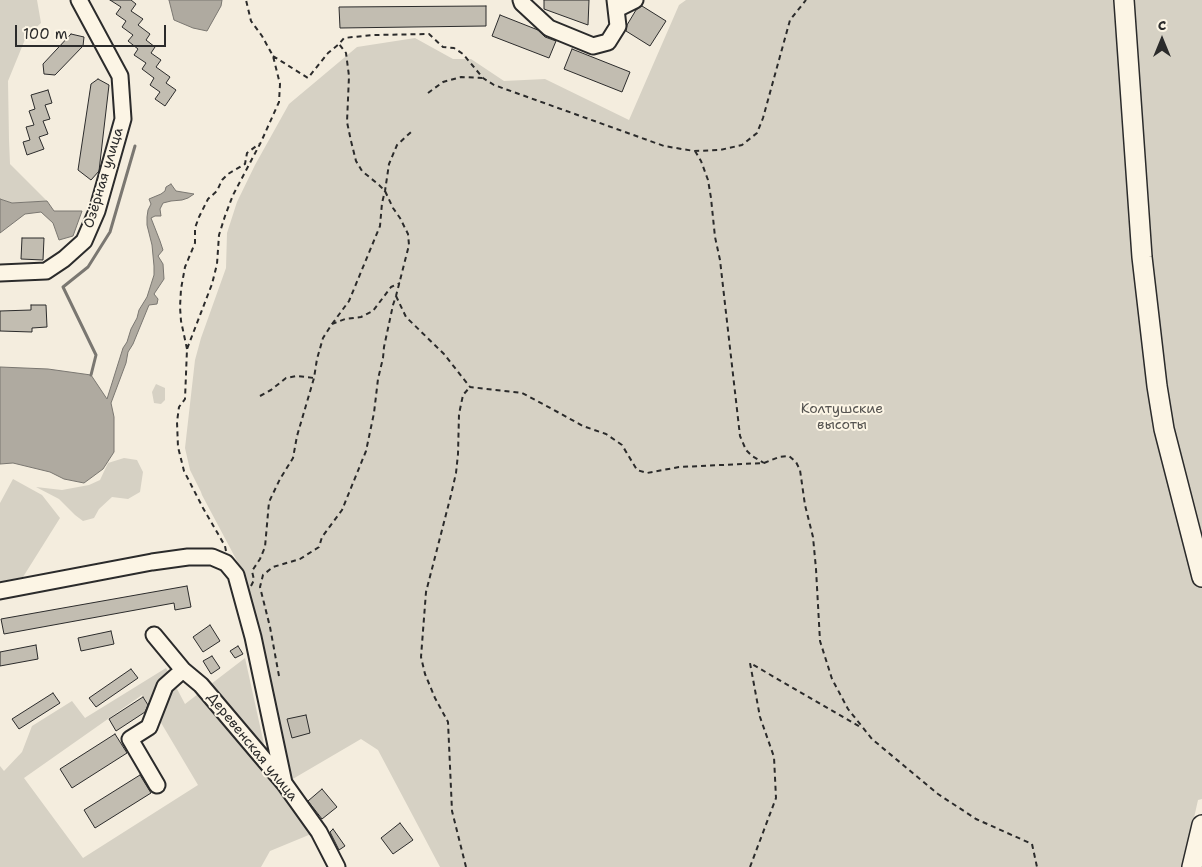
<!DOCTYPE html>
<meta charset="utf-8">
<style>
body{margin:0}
#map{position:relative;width:1202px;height:867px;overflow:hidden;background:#f4edde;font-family:"Shantell Sans",sans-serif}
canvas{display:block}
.north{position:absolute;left:1137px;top:15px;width:50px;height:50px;-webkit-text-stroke:4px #fcf5e5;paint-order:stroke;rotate:0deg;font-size:14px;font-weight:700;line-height:20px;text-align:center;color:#2b2b2b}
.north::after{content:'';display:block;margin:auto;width:18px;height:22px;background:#2b2b2b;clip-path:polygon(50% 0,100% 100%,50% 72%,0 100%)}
.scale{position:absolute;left:15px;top:25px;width:151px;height:22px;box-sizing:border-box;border:2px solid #2b2b2b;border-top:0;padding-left:6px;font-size:15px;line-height:18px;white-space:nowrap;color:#2b2b2b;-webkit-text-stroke:4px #fcf5e5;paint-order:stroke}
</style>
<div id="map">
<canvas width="1202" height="867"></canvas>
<div class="north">С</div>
<div class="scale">100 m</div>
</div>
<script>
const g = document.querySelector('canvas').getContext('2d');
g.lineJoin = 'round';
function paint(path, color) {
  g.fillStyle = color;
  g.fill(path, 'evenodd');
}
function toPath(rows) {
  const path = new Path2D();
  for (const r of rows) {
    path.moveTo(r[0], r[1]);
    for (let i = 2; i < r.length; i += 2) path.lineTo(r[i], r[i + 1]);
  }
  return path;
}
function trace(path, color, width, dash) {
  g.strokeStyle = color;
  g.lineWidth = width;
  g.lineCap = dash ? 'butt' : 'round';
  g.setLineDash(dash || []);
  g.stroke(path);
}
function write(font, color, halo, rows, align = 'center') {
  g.font = font + ' "Shantell Sans",sans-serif';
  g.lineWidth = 4;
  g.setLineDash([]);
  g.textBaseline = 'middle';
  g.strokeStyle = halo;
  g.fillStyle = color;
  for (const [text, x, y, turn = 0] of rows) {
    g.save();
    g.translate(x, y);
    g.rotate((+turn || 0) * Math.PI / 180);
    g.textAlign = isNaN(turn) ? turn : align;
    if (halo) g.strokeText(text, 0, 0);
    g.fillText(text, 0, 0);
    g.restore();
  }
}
paint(toPath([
 [0,0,37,0,41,23,26,37,8,81,9,140,10,164,47,201,12,203,0,199],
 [686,0,1202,0,1202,799,1198,800,1183,867,440,867,378,750,361,739,291,780,245,576,202,495,201,492,190,470,185,448,195,360,201,338,226,268,227,233,237,202,255,165,289,104,357,47,415,38,453,59,471,59,504,81,545,79,629,120,679,5],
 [156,384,165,388,165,400,161,404,154,403,152,392],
 [124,458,137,460,143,472,140,492,128,499,112,497,99,509,94,518,83,521,75,515,59,499,36,487,62,490,89,485,100,480,108,463],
 [13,479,42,495,60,518,23,577,0,582,0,503],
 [245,658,273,785,316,832,270,851,261,867,0,867,0,766,4,771,22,752,32,726,72,701,85,718,166,668,185,704],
 [142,695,160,721,198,785,83,858,24,778]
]), '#d6d1c4');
const water = toPath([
 [169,0,222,0,221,6,207,31,193,28,174,20,169,0],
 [171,184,176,191,194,194,188,198,182,200,171,201,163,203,160,209,161,216,155,216,151,218,160,241,163,250,158,256,163,264,164,279,154,294,158,299,157,304,149,305,133,344,128,352,126,363,111,403,114,417,114,452,103,469,84,483,64,479,50,472,13,463,0,464,0,367,48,369,91,375,107,399,123,348,127,342,131,329,137,318,139,310,147,297,154,275,154,266,152,245,147,225,147,217,148,210,151,204,149,199,161,194,165,191,166,187,171,184],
 [0,199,12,203,47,201,54,211,82,211,73,236,59,240,53,223,41,212,25,214,0,233,0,199]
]);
paint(water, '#afaaa0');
trace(water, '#7a7771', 1);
trace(toPath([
 [91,375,96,355,63,287,88,267,110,232,135,146]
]), '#7a7771', 3);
const building = toPath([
 [110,0,131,0,136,4,131,11,143,19,138,25,150,34,146,40,155,47,151,53,161,60,156,67,170,77,166,83,176,90,165,106,155,99,160,92,150,85,154,78,142,69,146,63,134,55,138,49,128,41,133,35,122,27,126,21,116,14,121,7,110,0],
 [544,0,589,0,588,25,544,9,544,0],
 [486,6,486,26,340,28,339,7,486,6],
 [642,6,666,21,650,46,626,31,627,25,636,10,642,6],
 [500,15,538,30,545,37,556,41,549,58,492,36,500,15],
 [71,34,84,37,83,46,55,75,44,74,43,64,71,34],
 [572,49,630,72,622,92,564,69,572,49],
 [98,79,109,85,99,171,91,180,78,170,91,84,98,79],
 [48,90,52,103,45,105,50,119,43,121,48,134,39,137,44,149,27,155,23,142,30,140,26,127,34,125,29,111,35,109,31,95,48,90],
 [22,238,44,238,43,260,21,259,22,238],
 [31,305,46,305,47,327,32,328,32,332,0,331,0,311,31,310,31,305],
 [187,586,191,607,175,610,174,603,4,634,1,619,187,586],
 [210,625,220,641,203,652,193,637,210,625],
 [111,631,114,644,81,651,78,638,111,631],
 [36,645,38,659,0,666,0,652,36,645],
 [238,646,243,654,235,658,230,651,238,646],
 [212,656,220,668,211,674,203,661,212,656],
 [131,669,138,678,96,707,89,698,131,669],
 [53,693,60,703,19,729,12,719,53,693],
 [143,697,148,705,145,712,116,731,109,719,143,697],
 [306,715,310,733,292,738,287,719,306,715],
 [115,734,127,753,72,788,60,769,115,734],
 [140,775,151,793,95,828,84,810,140,775],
 [322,789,337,807,322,819,308,801,322,789],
 [400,823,413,840,393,854,381,838,400,823],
 [333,829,345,846,339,850,330,832,333,829]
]);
paint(building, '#c2bdb1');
trace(building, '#2b2b2b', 1);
const minor = toPath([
 [521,0,522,3,549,28,593,46,608,42,618,26,615,0],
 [617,9,635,0],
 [0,273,46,271,64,259,84,241,97,211,123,119,120,76,79,0],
 [0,591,152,562,188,557,212,557,226,563,236,575,253,637,284,783],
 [154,635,183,670,201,685,284,783,319,832,337,867],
 [157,785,130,739,149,727,165,686,183,670]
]);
const major = toPath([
 [1124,0,1142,257,1157,386,1164,429,1202,577],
 [1192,867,1202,825]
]);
trace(minor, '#2b2b2b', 19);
trace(major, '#2b2b2b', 22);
trace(toPath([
 [273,56,308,78,328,53,339,44,344,38,373,35,429,34,443,47,454,48,463,54,483,78,494,85,664,146,694,151,720,150,742,145,757,133,763,118,790,20,806,0],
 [428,93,443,82,461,77,482,78],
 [695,151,701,161,708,180,711,198,715,237,720,260,740,436,746,450,752,456,764,463],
 [396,296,406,317,444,354,470,387,522,393,543,404,583,426,606,434,622,445,637,470,647,473,679,467,764,463,779,457,789,456,796,462,800,470,805,505,813,537,816,569,820,641,832,679,848,709,872,739,938,794,976,819,1032,844,1037,867],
 [332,324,349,301,380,226,382,203,385,191,389,164,397,145,411,132],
 [187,349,181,321,180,307,181,289,185,267,195,243,195,228,199,217,208,199,217,191,222,180,228,174,245,164,247,153,259,144],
 [260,396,271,390,286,378,297,376,314,378],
 [226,551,225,546,203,508,184,471,178,447,177,422,179,407,185,399,187,349,212,284,217,264,219,235,225,216,233,195,261,142,279,102,280,84,273,56,262,36,251,21,246,0],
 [251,586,254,580,252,571,260,559,265,547,269,502,280,479,293,458,297,436,314,378,317,359,323,338,332,324,345,319,361,317,373,311,391,287,400,283],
 [279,676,270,627,260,587,263,575,273,567,300,559,319,547,322,537,342,510,366,451,374,413,378,379,383,358,384,347,393,305,396,296,409,245,408,234,400,218,393,208,385,191,379,185,362,171,356,161,351,141,347,122,349,76,346,53,339,44],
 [466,867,452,811,448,722,435,698,425,674,421,657,426,592,451,495,456,473,458,454,459,414,463,395,470,387],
 [750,867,776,798,774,757,760,717,750,663,862,728]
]), '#2b2b2b', 2, [5, 4]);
trace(minor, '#fcf5e5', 15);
trace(major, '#fcf5e5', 19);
write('14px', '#2b2b2b', '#fcf5e5', [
 ["Озёрная улица",104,178,-73],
 ["Деревенская улица",252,747,51]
]);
write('14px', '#565451', '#fcf5e5', [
 ["Колтушские",842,409],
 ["высоты",842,425]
]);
</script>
